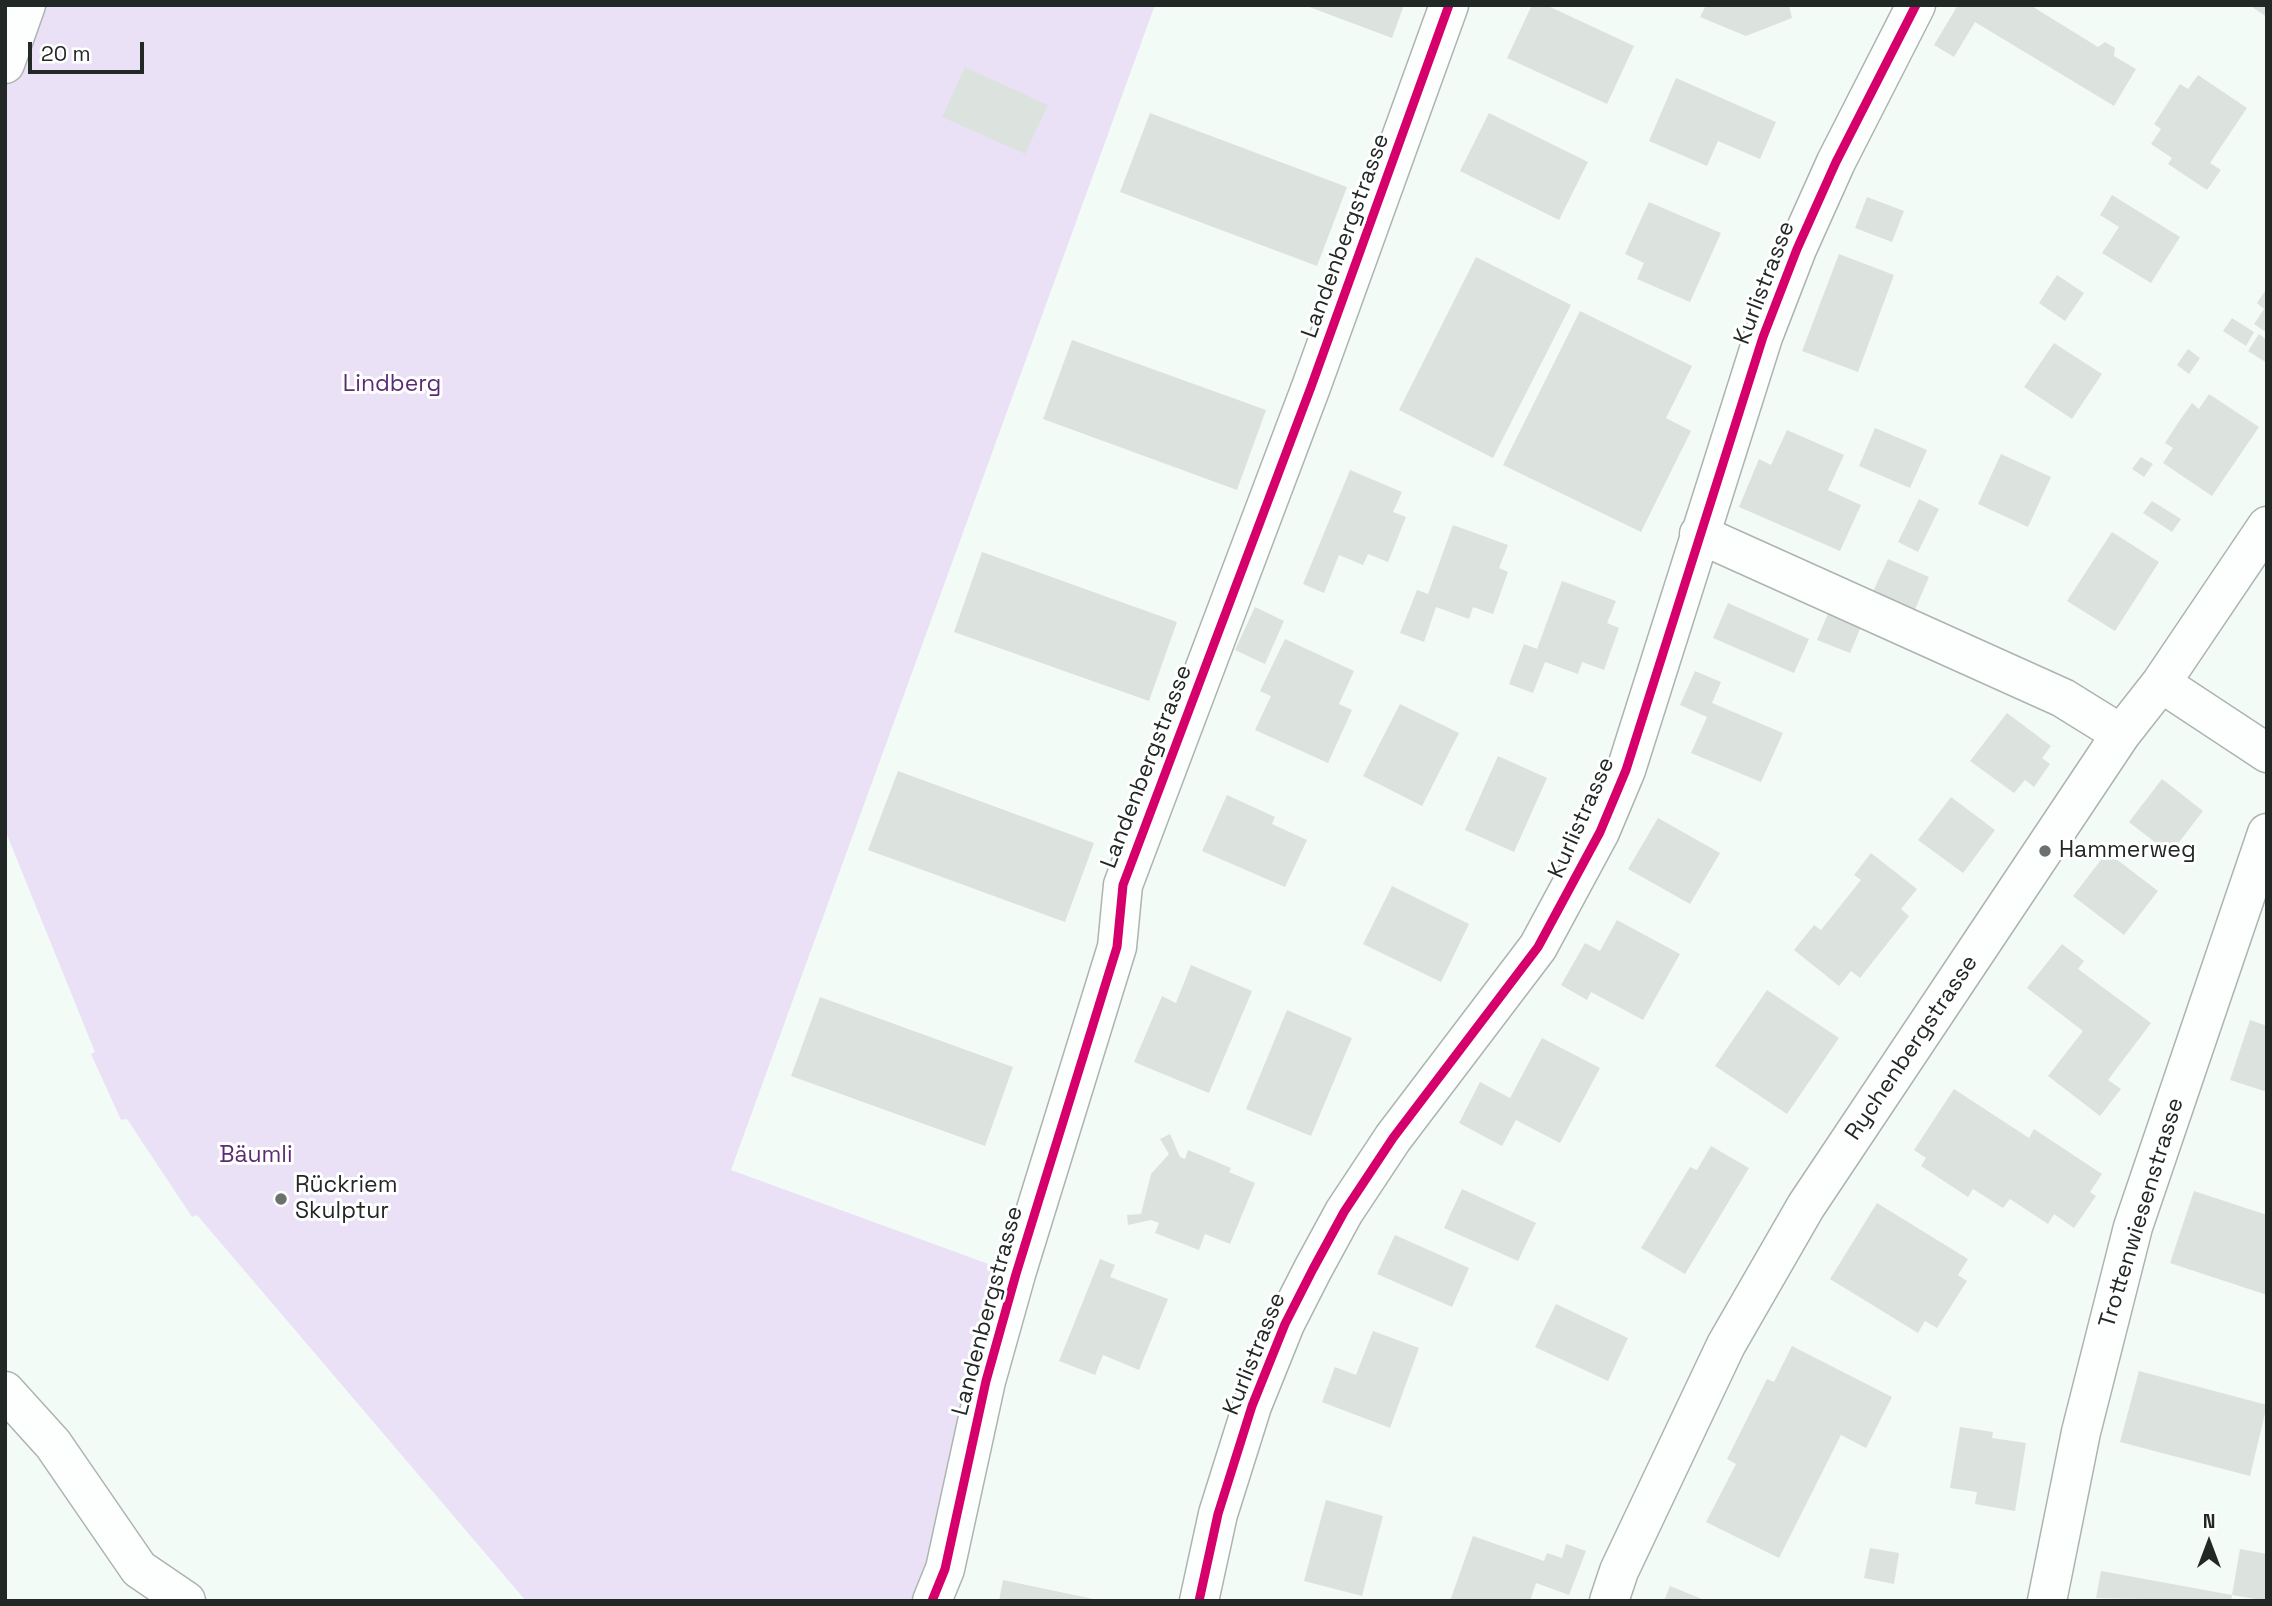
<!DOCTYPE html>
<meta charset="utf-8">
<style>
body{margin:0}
#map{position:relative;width:2272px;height:1606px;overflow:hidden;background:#f2fbf6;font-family:"Space Grotesk",sans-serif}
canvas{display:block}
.frame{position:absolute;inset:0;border:7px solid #222825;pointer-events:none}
.north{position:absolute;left:2174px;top:1508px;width:70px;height:70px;-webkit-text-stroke:5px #fff;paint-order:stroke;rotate:0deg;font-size:19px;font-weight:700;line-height:28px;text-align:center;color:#222825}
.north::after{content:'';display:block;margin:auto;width:24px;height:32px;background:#222825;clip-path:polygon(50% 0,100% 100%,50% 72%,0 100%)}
.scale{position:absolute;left:28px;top:42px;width:116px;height:32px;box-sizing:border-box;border:4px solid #222825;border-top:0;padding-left:9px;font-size:21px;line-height:24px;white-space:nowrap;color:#222825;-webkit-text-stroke:5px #fff;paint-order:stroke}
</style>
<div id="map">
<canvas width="2272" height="1606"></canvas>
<div class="frame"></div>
<div class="north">N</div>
<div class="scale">20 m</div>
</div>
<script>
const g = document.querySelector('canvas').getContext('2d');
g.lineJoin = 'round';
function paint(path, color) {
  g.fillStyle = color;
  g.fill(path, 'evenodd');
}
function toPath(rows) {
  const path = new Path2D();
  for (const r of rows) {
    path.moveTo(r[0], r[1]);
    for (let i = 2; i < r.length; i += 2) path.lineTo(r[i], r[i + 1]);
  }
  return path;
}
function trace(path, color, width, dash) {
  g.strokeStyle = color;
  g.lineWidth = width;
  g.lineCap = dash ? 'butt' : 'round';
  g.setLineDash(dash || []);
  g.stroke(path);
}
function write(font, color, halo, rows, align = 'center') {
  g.font = font + ' "Space Grotesk",sans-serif';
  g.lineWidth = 6;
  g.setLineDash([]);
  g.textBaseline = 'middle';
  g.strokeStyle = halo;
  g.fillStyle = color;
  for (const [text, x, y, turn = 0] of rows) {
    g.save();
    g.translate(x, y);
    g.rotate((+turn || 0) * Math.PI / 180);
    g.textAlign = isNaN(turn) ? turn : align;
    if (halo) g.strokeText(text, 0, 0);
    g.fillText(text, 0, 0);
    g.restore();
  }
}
paint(toPath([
 [5,5,1155,5,731,1170,1016,1274,932,1601,526,1601,197,1215,192,1217,127,1119,121,1120,91,1054,95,1052,5,830]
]), '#ebe1f7');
paint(toPath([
 [1304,5,1404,5,1392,38],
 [1532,5,1546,5,1634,46,1607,104,1507,58],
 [1706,5,1789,5,1792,18,1746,36,1700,17],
 [1958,5,2030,5,2098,47,2105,42,2115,48,2114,56,2136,69,2114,106,1975,22,1954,57,1934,45],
 [2249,5,2267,5,2267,17],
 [965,67,1048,105,1025,154,942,117],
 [2198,75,2247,108,2210,163,2221,170,2207,190,2168,164,2172,158,2151,144,2161,129,2154,124,2180,84,2188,89],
 [1676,78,1776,122,1760,159,1718,141,1707,166,1649,141],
 [1150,113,1347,187,1317,266,1120,192],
 [1489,113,1588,162,1559,220,1460,171],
 [2112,195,2180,237,2151,283,2102,253,2119,227,2100,215],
 [1867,197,1904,211,1892,242,1855,228],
 [1649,202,1721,233,1690,302,1637,279,1644,263,1625,254],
 [1839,254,1894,275,1858,372,1802,351],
 [1476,257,1571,305,1493,458,1399,410],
 [2057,275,2084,293,2065,321,2039,303],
 [2267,288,2267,333,2254,324,2264,309,2257,303],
 [1580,311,1692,366,1666,418,1691,431,1641,532,1503,465],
 [2232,318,2254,332,2246,346,2223,331],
 [2259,334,2267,340,2267,363,2248,351],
 [1072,340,1266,410,1237,490,1043,419],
 [2054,343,2102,374,2072,419,2024,387],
 [2188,349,2200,358,2189,374,2177,365],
 [2209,394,2259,427,2212,496,2163,463,2173,448,2165,443,2178,423,2192,403,2199,409],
 [1875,428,1927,450,1910,488,1859,466],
 [1787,430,1844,455,1828,490,1861,505,1840,551,1739,507,1759,459,1771,465],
 [2001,454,2051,477,2028,527,1978,504],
 [2141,457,2153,464,2144,477,2132,469],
 [1350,470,1402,492,1393,512,1406,517,1388,562,1368,554,1363,565,1339,555,1324,593,1303,584],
 [1919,499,1939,509,1918,552,1898,542],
 [2152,501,2181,519,2172,532,2143,513],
 [1453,525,1508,545,1499,568,1508,572,1493,614,1473,607,1469,619,1436,607,1424,642,1400,633,1417,590,1428,594],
 [2112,532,2159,562,2115,631,2067,601],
 [982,552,1177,622,1149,701,954,632],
 [1888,559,1929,577,1913,614,1871,596],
 [1562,581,1616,601,1607,623,1619,628,1604,670,1582,662,1578,674,1545,662,1533,693,1509,684,1524,644,1537,649],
 [1728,603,1809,639,1794,673,1713,638],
 [1255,607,1284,621,1265,664,1235,650],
 [1829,611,1862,624,1850,653,1817,640],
 [1285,639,1354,671,1339,704,1352,710,1328,763,1255,730,1271,696,1260,691],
 [1695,671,1721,682,1712,703,1783,733,1761,782,1691,753,1707,717,1680,705],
 [1400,704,1459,733,1422,806,1363,776],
 [2007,713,2051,746,2042,758,2050,764,2034,787,2025,780,2014,793,1970,761],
 [1498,756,1547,778,1514,852,1465,830],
 [898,771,1094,843,1065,922,868,850],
 [2162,779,2203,811,2170,854,2129,822],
 [1227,795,1275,817,1272,824,1307,840,1285,887,1202,851],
 [1951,797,1995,830,1963,873,1918,840],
 [1658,818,1720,853,1690,904,1628,869],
 [2107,852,2158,891,2124,935,2073,896],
 [1871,853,1917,889,1901,909,1909,916,1860,978,1851,971,1839,986,1794,950,1814,925,1821,930,1861,880,1854,875],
 [1392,886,1469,924,1441,982,1363,944],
 [1617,920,1680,954,1643,1020,1591,992,1587,1000,1561,985,1585,943,1600,951],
 [2062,944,2084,961,2078,969,2151,1023,2108,1080,2121,1089,2100,1116,2048,1076,2083,1031,2027,988],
 [1191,965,1252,991,1209,1093,1134,1062,1162,996,1176,1003],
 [1767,990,1839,1038,1787,1114,1715,1066],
 [820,997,1013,1067,985,1146,791,1076],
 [1287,1010,1352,1038,1311,1136,1246,1109],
 [2250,1020,2267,1026,2267,1092,2230,1080],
 [1542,1038,1600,1068,1560,1143,1516,1120,1502,1146,1459,1123,1480,1082,1510,1098],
 [1954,1089,2029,1138,2034,1129,2102,1174,2090,1192,2096,1196,2074,1228,2054,1214,2048,1224,2010,1199,2003,1208,1973,1189,1968,1197,1921,1166,1926,1158,1914,1150],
 [1170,1134,1180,1157,1185,1159,1188,1150,1231,1168,1229,1172,1255,1183,1230,1244,1205,1234,1199,1250,1155,1233,1159,1223,1151,1220,1128,1225,1127,1215,1141,1214,1151,1174,1169,1154,1160,1139],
 [1711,1146,1749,1168,1685,1274,1641,1248,1690,1167,1697,1170],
 [1462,1189,1536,1223,1518,1261,1444,1228],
 [2194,1191,2267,1215,2267,1295,2170,1263],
 [1877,1203,1968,1259,1958,1275,1967,1281,1937,1328,1925,1321,1918,1333,1830,1279],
 [1395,1235,1469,1268,1452,1307,1377,1274],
 [1100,1259,1115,1265,1110,1277,1168,1299,1139,1370,1103,1355,1095,1375,1059,1361],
 [1556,1304,1628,1338,1608,1381,1535,1347],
 [1373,1331,1419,1348,1390,1428,1322,1402,1335,1367,1356,1375],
 [1792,1346,1892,1397,1866,1448,1841,1435,1779,1558,1706,1522,1736,1464,1727,1459,1767,1379,1774,1382],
 [2139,1371,2267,1405,2250,1476,2120,1442],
 [1960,1427,1993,1432,1992,1438,2026,1443,2015,1511,1975,1504,1977,1492,1950,1488],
 [1326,1500,1383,1516,1362,1596,1304,1581],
 [1473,1536,1544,1561,1547,1553,1562,1558,1566,1544,1586,1551,1569,1595,1536,1583,1530,1601,1450,1601],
 [1870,1548,1899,1553,1894,1584,1864,1578],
 [2240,1549,2267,1554,2267,1601,2232,1595],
 [2101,1571,2232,1595,2231,1601,2096,1598],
 [1003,1580,1098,1600,1098,1601,999,1601],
 [1670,1586,1707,1601,1664,1601]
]), '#dce3df');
const minor = toPath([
 [5,64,26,5],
 [1699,534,2063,698,2121,734],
 [2161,683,2267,753],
 [5,1391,53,1444,139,1569,186,1601],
 [932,1601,945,1569,986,1381,1016,1274,1117,947,1123,885,1311,387,1449,5],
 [1199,1601,1218,1514,1252,1406,1285,1324,1313,1269,1344,1212,1393,1138,1538,947,1600,832,1626,770,1763,337,1797,249,1836,162,1916,5],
 [1609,1601,1619,1571,1726,1345,1806,1206,2121,734,2161,683,2267,526],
 [2047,1601,2081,1432,2133,1227,2267,833]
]);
trace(minor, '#adb4b0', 41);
trace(minor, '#fdfefe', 38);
trace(toPath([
 [932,1601,945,1569,986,1381,1016,1274,1117,947,1123,885,1311,387,1449,5],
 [1199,1601,1218,1514,1252,1406,1285,1324,1313,1269,1344,1212,1393,1138,1538,947,1600,832,1626,770,1763,337,1797,249,1836,162,1916,5]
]), '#d6006c', 9);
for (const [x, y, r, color] of [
 [2045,851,7,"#6b726e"],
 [281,1199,7,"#6b726e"]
]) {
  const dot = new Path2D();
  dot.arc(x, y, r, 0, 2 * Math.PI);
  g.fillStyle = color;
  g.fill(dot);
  trace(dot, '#fff', 2.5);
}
write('23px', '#222825', '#fff', [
 ["Landenbergstrasse",1346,236,-70],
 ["Kurlistrasse",1765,283,-69],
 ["Landenbergstrasse",1147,767,-69],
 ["Kurlistrasse",1582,818,-66],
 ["Rychenbergstrasse",1912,1048,-56],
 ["Trottenwiesenstrasse",2142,1213,-73],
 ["Landenbergstrasse",988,1311,-75],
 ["Kurlistrasse",1255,1354,-68]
]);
write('23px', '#5b2c75', '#fff', [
 ["Lindberg",392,385],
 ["Bäumli",256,1156]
]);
write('23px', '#222825', '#fff', [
 ["Hammerweg",2059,851],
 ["Rückriem",295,1186],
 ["Skulptur",295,1212]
], 'left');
</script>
